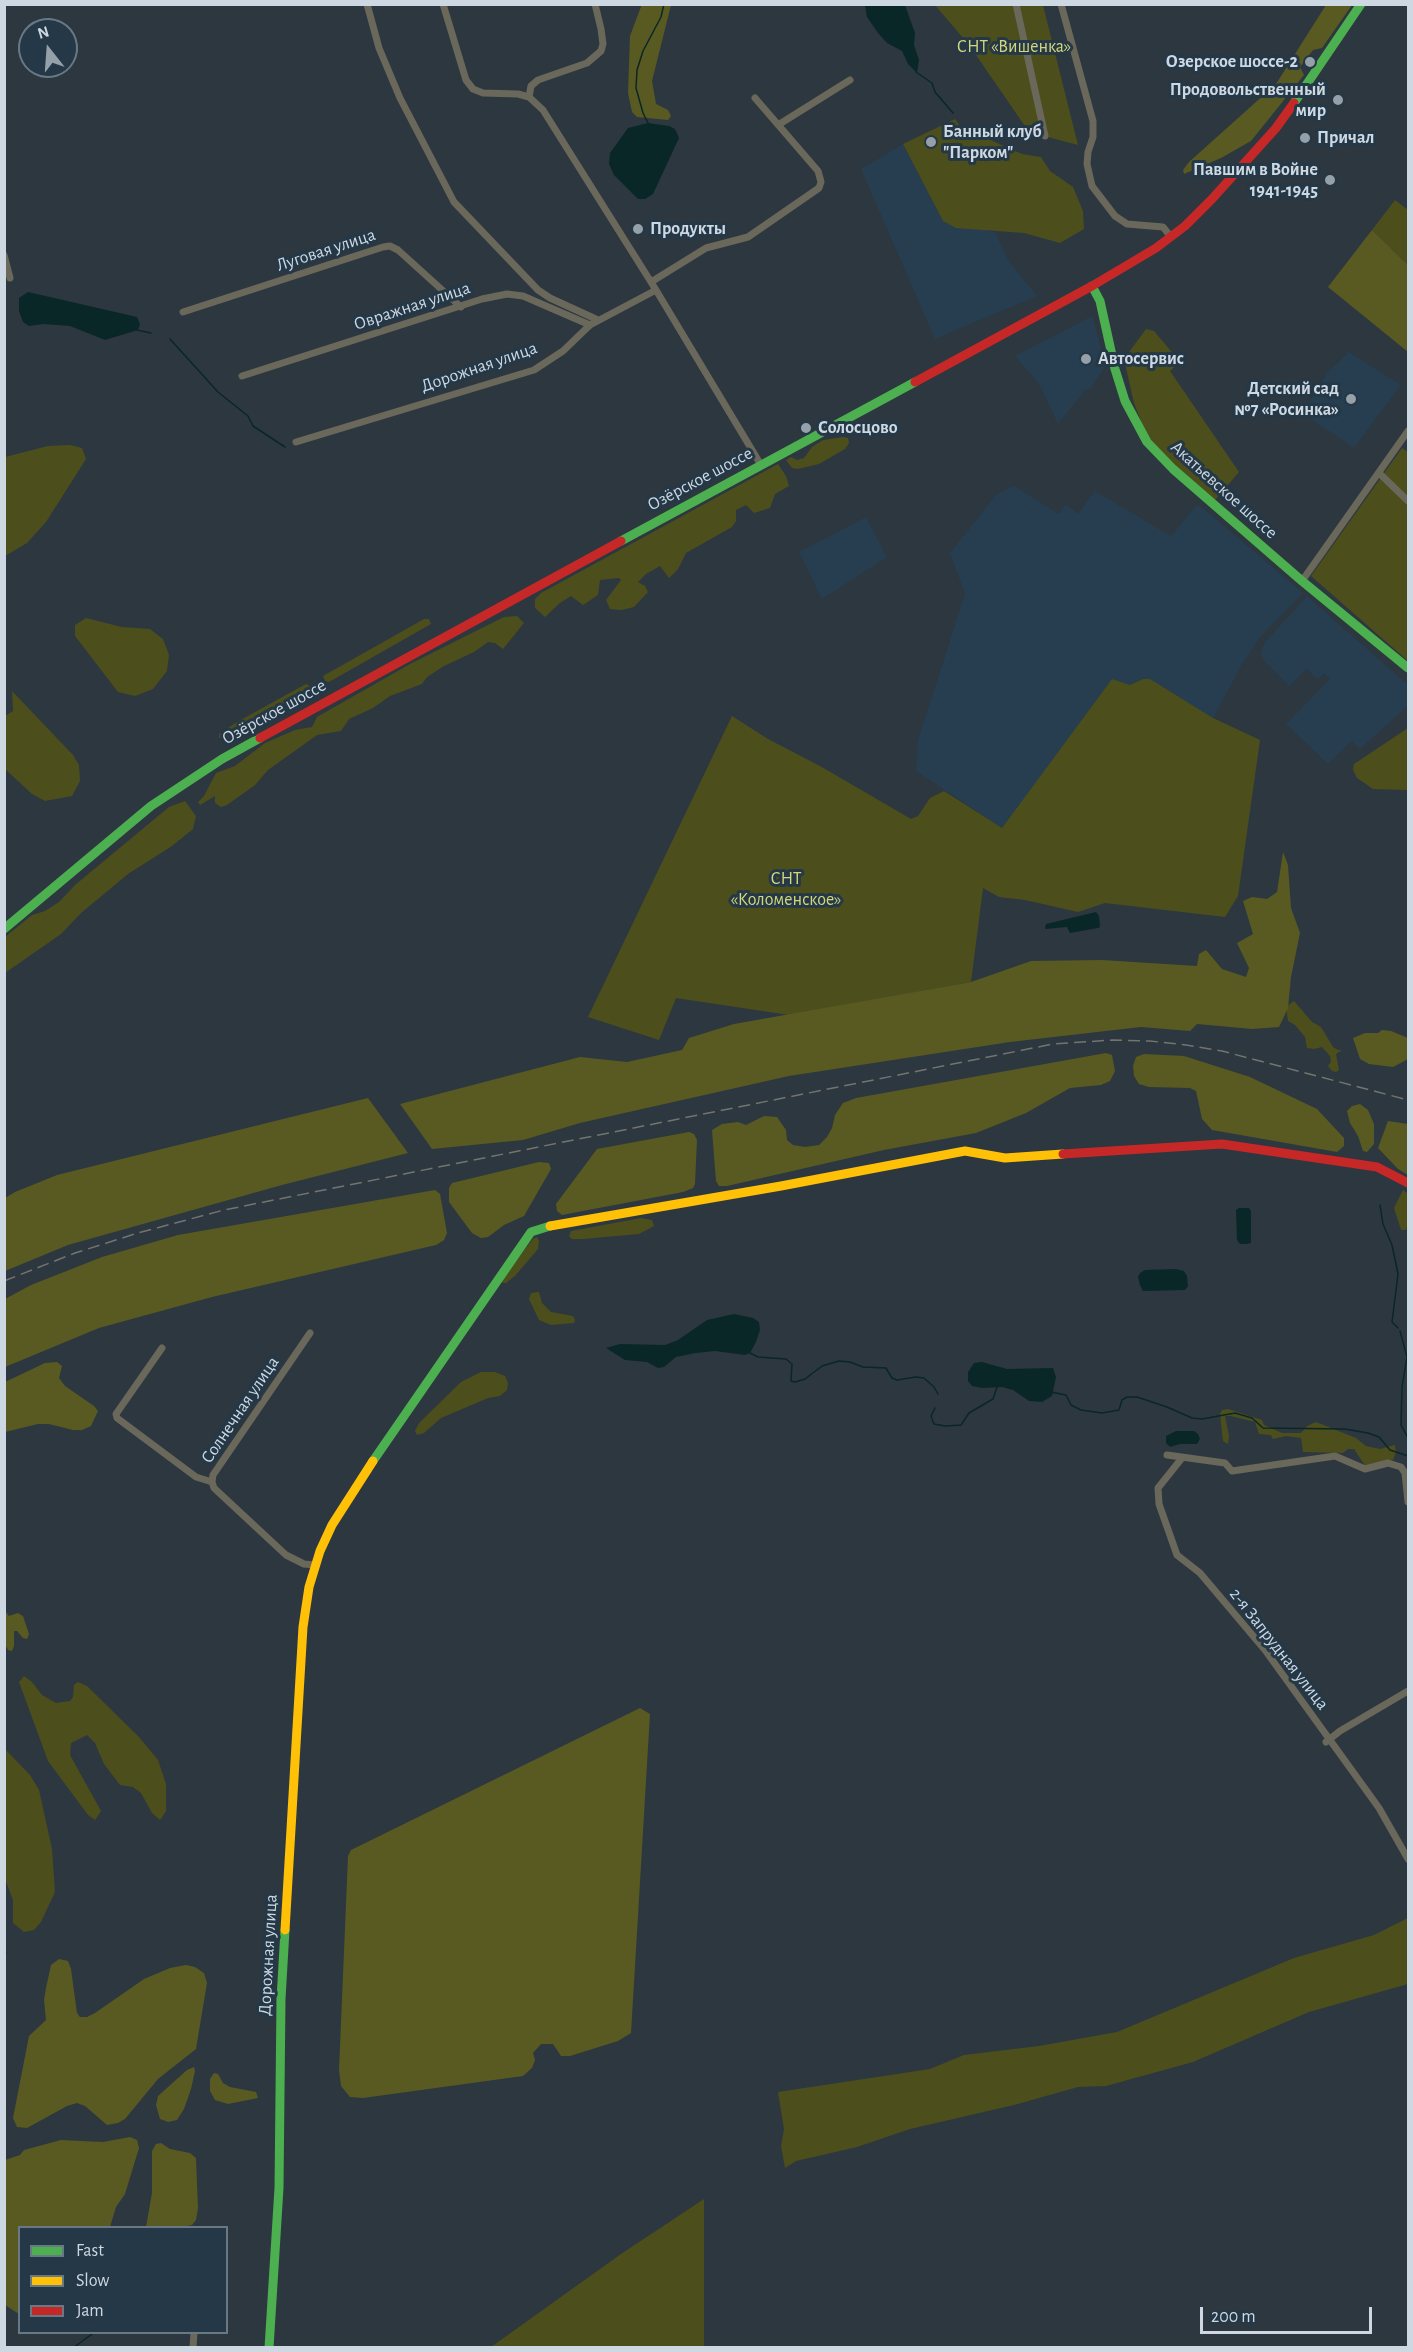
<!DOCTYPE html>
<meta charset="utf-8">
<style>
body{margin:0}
#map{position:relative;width:1413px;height:2352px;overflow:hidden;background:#2d373f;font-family:"Alegreya Sans",sans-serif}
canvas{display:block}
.frame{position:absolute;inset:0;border:6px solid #cdd8e2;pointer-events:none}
.legend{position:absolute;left:18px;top:2226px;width:210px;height:108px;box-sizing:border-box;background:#253847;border:2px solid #687885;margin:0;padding:8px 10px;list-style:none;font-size:18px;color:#cdd8e2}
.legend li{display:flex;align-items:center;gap:12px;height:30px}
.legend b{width:30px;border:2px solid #687885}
.north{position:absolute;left:18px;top:18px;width:60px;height:60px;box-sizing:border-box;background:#253847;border:2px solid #687885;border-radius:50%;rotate:343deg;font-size:16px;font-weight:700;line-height:24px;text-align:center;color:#cdd8e2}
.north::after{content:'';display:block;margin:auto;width:21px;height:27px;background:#95a0a9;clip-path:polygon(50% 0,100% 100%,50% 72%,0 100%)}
.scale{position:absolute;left:1200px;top:2307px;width:172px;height:27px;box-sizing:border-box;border:3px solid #cdd8e2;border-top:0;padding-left:8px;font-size:18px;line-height:21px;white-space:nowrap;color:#cdd8e2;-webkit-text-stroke:4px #253847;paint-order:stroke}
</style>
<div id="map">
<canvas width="1413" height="2352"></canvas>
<div class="frame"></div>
<ul class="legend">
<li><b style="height:8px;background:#4caf50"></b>Fast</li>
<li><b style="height:8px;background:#ffc107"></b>Slow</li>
<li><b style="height:8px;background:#c62828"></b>Jam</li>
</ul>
<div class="north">N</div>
<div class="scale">200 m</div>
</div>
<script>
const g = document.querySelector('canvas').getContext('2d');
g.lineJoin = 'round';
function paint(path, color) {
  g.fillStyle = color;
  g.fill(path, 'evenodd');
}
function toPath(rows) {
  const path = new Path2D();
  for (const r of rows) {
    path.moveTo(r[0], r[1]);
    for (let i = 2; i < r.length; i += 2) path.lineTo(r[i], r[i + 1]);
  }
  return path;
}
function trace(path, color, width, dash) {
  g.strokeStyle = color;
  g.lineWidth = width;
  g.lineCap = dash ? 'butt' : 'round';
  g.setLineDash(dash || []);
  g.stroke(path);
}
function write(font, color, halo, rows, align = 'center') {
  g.font = font + ' "Alegreya Sans",sans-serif';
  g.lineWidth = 6;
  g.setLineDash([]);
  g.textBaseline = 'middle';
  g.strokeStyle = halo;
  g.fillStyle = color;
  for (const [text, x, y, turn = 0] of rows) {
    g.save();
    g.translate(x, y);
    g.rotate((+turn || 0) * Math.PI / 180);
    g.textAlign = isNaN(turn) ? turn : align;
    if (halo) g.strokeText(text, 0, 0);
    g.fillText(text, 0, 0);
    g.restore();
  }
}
paint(toPath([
 [903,144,943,221,995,232,1008,260,1037,296,935,339,861,169],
 [1092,316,1105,362,1104,368,1091,388,1085,390,1058,424,1039,384,1015,356],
 [1349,352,1401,385,1354,448,1302,413,1327,373],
 [1014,486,1059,514,1066,504,1078,514,1095,491,1171,536,1197,505,1204,509,1303,593,1261,636,1242,664,1213,718,1150,679,1143,679,1130,685,1112,679,1002,828,916,771,918,740,965,594,950,553,997,494],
 [866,517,887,557,822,599,799,552],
 [1307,596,1408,685,1408,706,1360,749,1351,741,1328,764,1286,724,1330,679,1324,673,1318,680,1307,669,1289,686,1265,662,1260,654,1265,642]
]), '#263e4f');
paint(toPath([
 [935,5,1043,5,1078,145,1029,132,969,45],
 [955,119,961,127,1022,154,1041,157,1050,171,1073,187,1083,211,1084,229,1060,243,1024,233,956,228,943,221,903,144],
 [1395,200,1408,210,1408,265,1372,230],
 [1146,329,1154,331,1180,362,1170,371,1239,472,1215,500,1169,461,1146,434,1134,403,1124,359],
 [843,437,848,438,849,443,845,449,819,464,798,469,792,468,786,460,791,457,797,460,804,458,812,447,823,440],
 [70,445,82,448,86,459,46,522,27,543,5,556,5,457,48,446],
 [1402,448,1408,452,1408,661,1311,576],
 [778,464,786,476,789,486,775,494,770,508,754,513,746,505,736,510,736,521,732,527,686,553,678,569,669,578,660,566,646,574,638,582,645,586,648,592,634,607,622,610,610,609,606,600,621,580,619,578,600,580,598,595,583,605,571,596,560,603,545,617,535,608,535,599,541,593],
 [517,616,524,623,503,649,495,643,488,642,474,652,444,666,427,677,422,684,390,696,373,708,349,719,341,731,317,735,268,770,255,785,227,805,221,807,215,803,215,796,200,805,198,802,204,796,216,773,235,766,265,743,295,730,312,727,317,717,410,664,504,617],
 [86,618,122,627,150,629,163,639,169,655,167,671,153,689,135,696,118,692,75,636,75,625],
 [424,619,429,619,431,624,329,682,325,681,323,676],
 [1112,679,1130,685,1143,679,1150,679,1213,718,1260,740,1238,896,1225,917,1105,903,1078,912,1025,900,999,897,983,888,971,982,789,1015,676,998,659,1040,588,1017,732,716,768,739,820,766,911,819,918,816,930,798,944,791,1002,828],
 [306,684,312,687,309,692,228,737,219,738,219,734,237,722],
 [12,691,73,755,79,765,80,781,72,796,45,801,32,794,5,769,5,716,13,711],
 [1408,728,1408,790,1373,789,1357,778,1353,770,1354,764],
 [185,801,196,816,193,829,172,846,128,874,81,913,61,934,5,973,5,937,32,915,45,911,59,902,75,885,169,807],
 [1294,1001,1312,1022,1321,1027,1333,1047,1338,1050,1342,1050,1336,1054,1339,1070,1336,1072,1332,1071,1328,1066,1331,1062,1330,1056,1322,1047,1314,1049,1307,1048,1305,1037,1295,1025,1288,1021,1286,1007],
 [1403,1190,1408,1194,1408,1223,1406,1230,1401,1230,1394,1208],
 [641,1218,652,1220,654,1226,639,1234,583,1239,572,1239,569,1236,571,1231],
 [537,1237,539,1241,538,1249,515,1276,506,1283,503,1283,501,1279,533,1239],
 [539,1292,542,1303,551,1312,573,1316,575,1320,574,1323,551,1325,539,1320,529,1299,531,1293],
 [481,1372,495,1372,505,1376,508,1383,507,1390,500,1396,488,1398,441,1418,424,1433,417,1435,415,1431,419,1423,461,1382],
 [1228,1409,1262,1420,1264,1425,1282,1433,1301,1433,1307,1426,1316,1422,1356,1438,1366,1446,1380,1449,1395,1445,1396,1452,1393,1460,1366,1467,1354,1449,1348,1449,1343,1453,1303,1452,1301,1438,1286,1436,1273,1439,1271,1435,1259,1434,1255,1422,1231,1416,1225,1416,1229,1436,1228,1444,1223,1441,1220,1414,1222,1410],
 [24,1676,32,1682,42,1695,56,1703,70,1701,73,1697,74,1685,78,1682,87,1686,139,1737,158,1760,166,1784,166,1811,160,1820,152,1813,141,1793,133,1787,120,1785,104,1764,95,1743,87,1735,71,1743,70,1755,101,1811,95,1820,88,1815,48,1761,19,1682],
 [4,1748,30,1775,39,1790,52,1849,55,1892,41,1922,34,1930,24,1932,13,1923,13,1900,5,1879],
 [1408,1918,1408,1984,1309,2012,1193,2062,1106,2086,1078,2087,1014,2105,910,2129,857,2147,796,2161,785,2168,781,2146,784,2129,778,2092,930,2069,964,2055,1039,2046,1117,2032,1294,1958,1374,1935],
 [704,2199,704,2347,491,2347,621,2254]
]), '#4c4f1c');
paint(toPath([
 [642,4,671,5,652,81,656,104,668,110,671,116,668,120,637,117,632,112,628,93,630,36],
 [1326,5,1352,5,1322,48,1313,50,1300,67,1304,75,1251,141,1221,158,1184,174,1183,170,1189,162,1276,84],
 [1372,230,1408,265,1408,352,1328,287],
 [1283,852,1288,865,1291,908,1300,933,1291,977,1288,1008,1279,1027,1252,1029,1197,1024,1190,1031,1141,1027,1010,1042,789,1076,580,1123,523,1140,432,1149,400,1104,580,1057,627,1062,682,1050,689,1038,734,1024,971,982,1031,961,1102,960,1197,966,1199,954,1206,950,1222,969,1246,977,1249,968,1237,943,1253,934,1243,901,1252,897,1267,899,1277,892],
 [1382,1030,1391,1031,1408,1038,1408,1059,1393,1067,1369,1064,1360,1059,1353,1038,1365,1033,1378,1033],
 [1106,1053,1112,1055,1115,1071,1110,1081,1101,1085,1070,1088,1026,1113,976,1133,884,1150,727,1186,719,1186,716,1181,712,1130,722,1124,738,1122,746,1125,764,1116,777,1117,786,1130,787,1140,793,1145,805,1147,819,1145,827,1137,832,1128,835,1115,843,1103,856,1098],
 [1144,1054,1184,1056,1250,1077,1317,1109,1344,1138,1344,1146,1337,1152,1212,1130,1202,1119,1196,1091,1190,1088,1149,1087,1139,1084,1134,1076,1133,1066,1136,1057],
 [368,1098,408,1153,282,1185,68,1245,5,1271,5,1198,15,1192,57,1175],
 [1360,1104,1368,1110,1374,1124,1374,1144,1367,1152,1363,1151,1358,1136,1350,1123,1347,1111,1352,1106],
 [1388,1121,1408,1124,1408,1175,1398,1169,1378,1148],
 [689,1132,694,1134,697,1140,695,1184,693,1188,683,1192,562,1215,557,1211,556,1204,597,1149],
 [539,1162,549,1163,551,1169,524,1216,504,1225,488,1237,481,1238,472,1233,449,1202,449,1188,452,1183],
 [435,1190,440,1194,447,1233,444,1240,436,1245,212,1297,99,1328,5,1367,5,1299,31,1285,102,1257,178,1235],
 [57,1362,62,1366,59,1378,65,1386,94,1406,98,1411,91,1426,82,1430,73,1430,49,1424,38,1424,5,1432,5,1382,45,1363],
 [5,1611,9,1616,18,1613,23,1616,29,1634,27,1639,23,1638,17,1631,14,1631,14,1646,12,1651,8,1650,5,1644],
 [640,1708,650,1714,631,2033,618,2041,570,2056,561,2056,553,2044,541,2044,533,2053,535,2060,532,2068,523,2076,363,2098,350,2097,341,2086,339,2070,348,1856,351,1850],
 [59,1959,68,1961,71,1969,77,2013,80,2017,87,2017,95,2013,144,1979,170,1968,186,1965,195,1967,204,1973,207,1983,196,2049,158,2079,125,2119,118,2123,107,2125,85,2106,77,2103,67,2106,27,2128,17,2127,13,2118,29,2036,46,2020,44,2000,46,1988,51,1965],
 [194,2067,195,2071,191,2089,184,2109,177,2120,168,2122,160,2119,156,2105,158,2096,187,2070],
 [214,2073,218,2074,223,2083,230,2087,256,2092,258,2098,228,2104,215,2100,210,2091,210,2079],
 [130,2137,137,2140,139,2148,125,2194,116,2207,110,2227,20,2228,19,2314,5,2305,5,2160,20,2155,24,2150,61,2140,103,2142],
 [161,2143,170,2149,190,2153,196,2158,198,2208,196,2220,192,2225,182,2227,146,2227,152,2193,152,2151,156,2144]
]), '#585a22');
paint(toPath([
 [865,5,905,5,915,33,914,45,919,60,917,73,908,64,902,51,887,43,878,33,867,17],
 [648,123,669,126,675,129,679,138,653,194,645,199,638,199,614,175,609,164,610,153,628,128],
 [28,292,137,317,140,324,138,330,105,340,70,326,44,324,29,326,23,322,19,311,19,298],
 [1096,912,1099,916,1100,927,1098,928,1070,933,1067,927,1045,929,1046,924],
 [1239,1208,1249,1208,1251,1211,1251,1243,1247,1244,1240,1244,1237,1240,1236,1210],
 [1176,1269,1184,1271,1187,1276,1188,1286,1185,1290,1143,1291,1140,1285,1138,1277,1140,1273,1145,1270],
 [734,1314,753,1318,759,1322,760,1330,756,1342,750,1353,745,1355,715,1351,696,1353,676,1357,664,1367,658,1368,647,1362,625,1360,606,1348,620,1344,665,1345,678,1340,707,1320],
 [982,1362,1007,1369,1053,1368,1056,1377,1052,1396,1042,1402,1029,1401,1013,1390,1002,1387,982,1388,972,1386,968,1381,968,1372,974,1363],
 [1176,1431,1194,1431,1198,1434,1200,1439,1197,1444,1180,1444,1170,1447,1166,1443,1166,1436]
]), '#0a2727');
trace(toPath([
 [916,72,932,83,935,92,953,113],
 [648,123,643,113,636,88,637,70,643,51,661,17,664,4],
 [137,330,151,333],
 [170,339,218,392,248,416,253,426,285,447],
 [1380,1205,1383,1224,1392,1245,1398,1274,1392,1322,1398,1328],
 [1400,1331,1407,1357,1402,1387,1401,1425,1408,1438],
 [750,1353,758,1357,786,1359,792,1364,791,1381,795,1382,805,1379,822,1366,839,1361,850,1362,863,1367,886,1368,892,1378,897,1380,916,1377,924,1378,934,1387,938,1394],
 [1051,1392,1066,1395,1071,1405,1081,1410,1102,1413,1119,1410,1122,1400,1127,1397,1137,1397,1167,1407,1192,1418,1202,1419,1235,1413,1252,1418,1263,1428,1345,1429,1368,1433,1379,1437,1390,1450,1408,1456],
 [935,1408,931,1416,934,1424,945,1426,961,1425,969,1413,993,1399,997,1387],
 [4,1953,6,1952],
 [73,2348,92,2334]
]), '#0a2727', 1.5);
trace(toPath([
 [367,4,379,48,400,98,454,202,538,290,550,298,598,320],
 [443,4,466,80,473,89,483,93,518,94,529,97,543,110,656,290,761,465],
 [1016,4,1045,136],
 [1061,4,1093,121,1093,137,1088,152,1087,164,1092,186,1115,216,1127,224,1163,227,1171,237],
 [529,97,531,86,538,80,587,63,601,51,603,44,601,29,595,4],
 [778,125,850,80],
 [4,255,10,278],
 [651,282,706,248,748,237,819,188,821,182,818,171,755,98],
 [183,312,383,247,390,246,398,250,461,307],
 [242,376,482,299,507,294,523,296,590,325],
 [296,442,534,370,563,351,590,325,656,290],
 [1379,473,1408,501],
 [1302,581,1408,431],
 [310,1333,213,1475,212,1482,214,1488,286,1555,304,1564,315,1565],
 [162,1348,116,1414,117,1418,196,1477,212,1482],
 [1167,1455,1225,1463,1232,1471,1335,1456,1365,1469,1388,1463,1401,1467,1405,1473,1408,1502],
 [1182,1458,1158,1488,1159,1504,1177,1555,1200,1573,1265,1650,1379,1808,1408,1859],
 [1326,1742,1340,1731,1408,1691],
 [193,2348,194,2332]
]), '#6a675b', 7);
trace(toPath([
 [1294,103,1361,4],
 [1092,286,1100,301,1115,369,1125,401,1147,442,1173,469,1302,581,1408,668],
 [621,541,915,382],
 [4,929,151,806,222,759,260,738],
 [373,1461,531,1232,550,1226],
 [269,2348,279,2188,281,1999,285,1930]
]), '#4caf50', 9);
trace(toPath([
 [550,1226,781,1186,965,1151,1005,1158,1063,1154],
 [285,1930,303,1627,309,1587,320,1551,332,1525,373,1461]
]), '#ffc107', 9);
trace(toPath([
 [915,382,1092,286,1156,248,1185,226,1212,199,1276,128,1294,103],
 [260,738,621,541],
 [1063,1154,1222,1144,1377,1167,1408,1183]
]), '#c62828', 9);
trace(toPath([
 [4,1281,75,1253,138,1233,224,1210,1053,1044,1113,1040,1150,1041,1186,1045,1222,1051,1408,1100]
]), '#74746f', 1.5, [12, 6]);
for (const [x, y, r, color] of [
 [1310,62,6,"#95a0a9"],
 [1338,100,6,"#95a0a9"],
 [1305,138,6,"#95a0a9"],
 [931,142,6,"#95a0a9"],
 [1330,180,6,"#95a0a9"],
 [638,229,6,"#95a0a9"],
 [1086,359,6,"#95a0a9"],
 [1351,399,6,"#95a0a9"],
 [806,428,6,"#95a0a9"]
]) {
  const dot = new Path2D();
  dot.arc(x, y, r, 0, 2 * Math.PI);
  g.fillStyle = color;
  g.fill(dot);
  trace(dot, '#253847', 2);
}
write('18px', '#d4d779', '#253847', [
 ["СНТ «Вишенка»",1014,47],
 ["СНТ",786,879],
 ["«Коломенское»",786,900]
]);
write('bold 18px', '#cdd8e2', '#253847', [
 ["Озерское шоссе-2",1298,62,"right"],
 ["Продовольственный",1326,90,"right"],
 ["мир",1326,111,"right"],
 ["Банный клуб",943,132],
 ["\"Парком\"",943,153],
 ["Причал",1317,138],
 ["Павшим в Войне",1318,170,"right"],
 ["1941-1945",1318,191,"right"],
 ["Продукты",650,229],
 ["Автосервис",1098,359],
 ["Детский сад",1339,389,"right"],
 ["№7 «Росинка»",1339,410,"right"],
 ["Солосцово",818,428]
], 'left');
write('18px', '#cdd8e2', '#253847', [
 ["Луговая улица",326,250,-18],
 ["Овражная улица",412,306,-18],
 ["Дорожная улица",479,367,-19],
 ["Озёрское шоссе",700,479,-28],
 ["Акатьевское шоссе",1224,490,42],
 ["Озёрское шоссе",274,712,-29],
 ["Солнечная улица",240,1410,-56],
 ["2-я Запрудная улица",1279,1649,52],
 ["Дорожная улица",268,1955,-87]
]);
</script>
